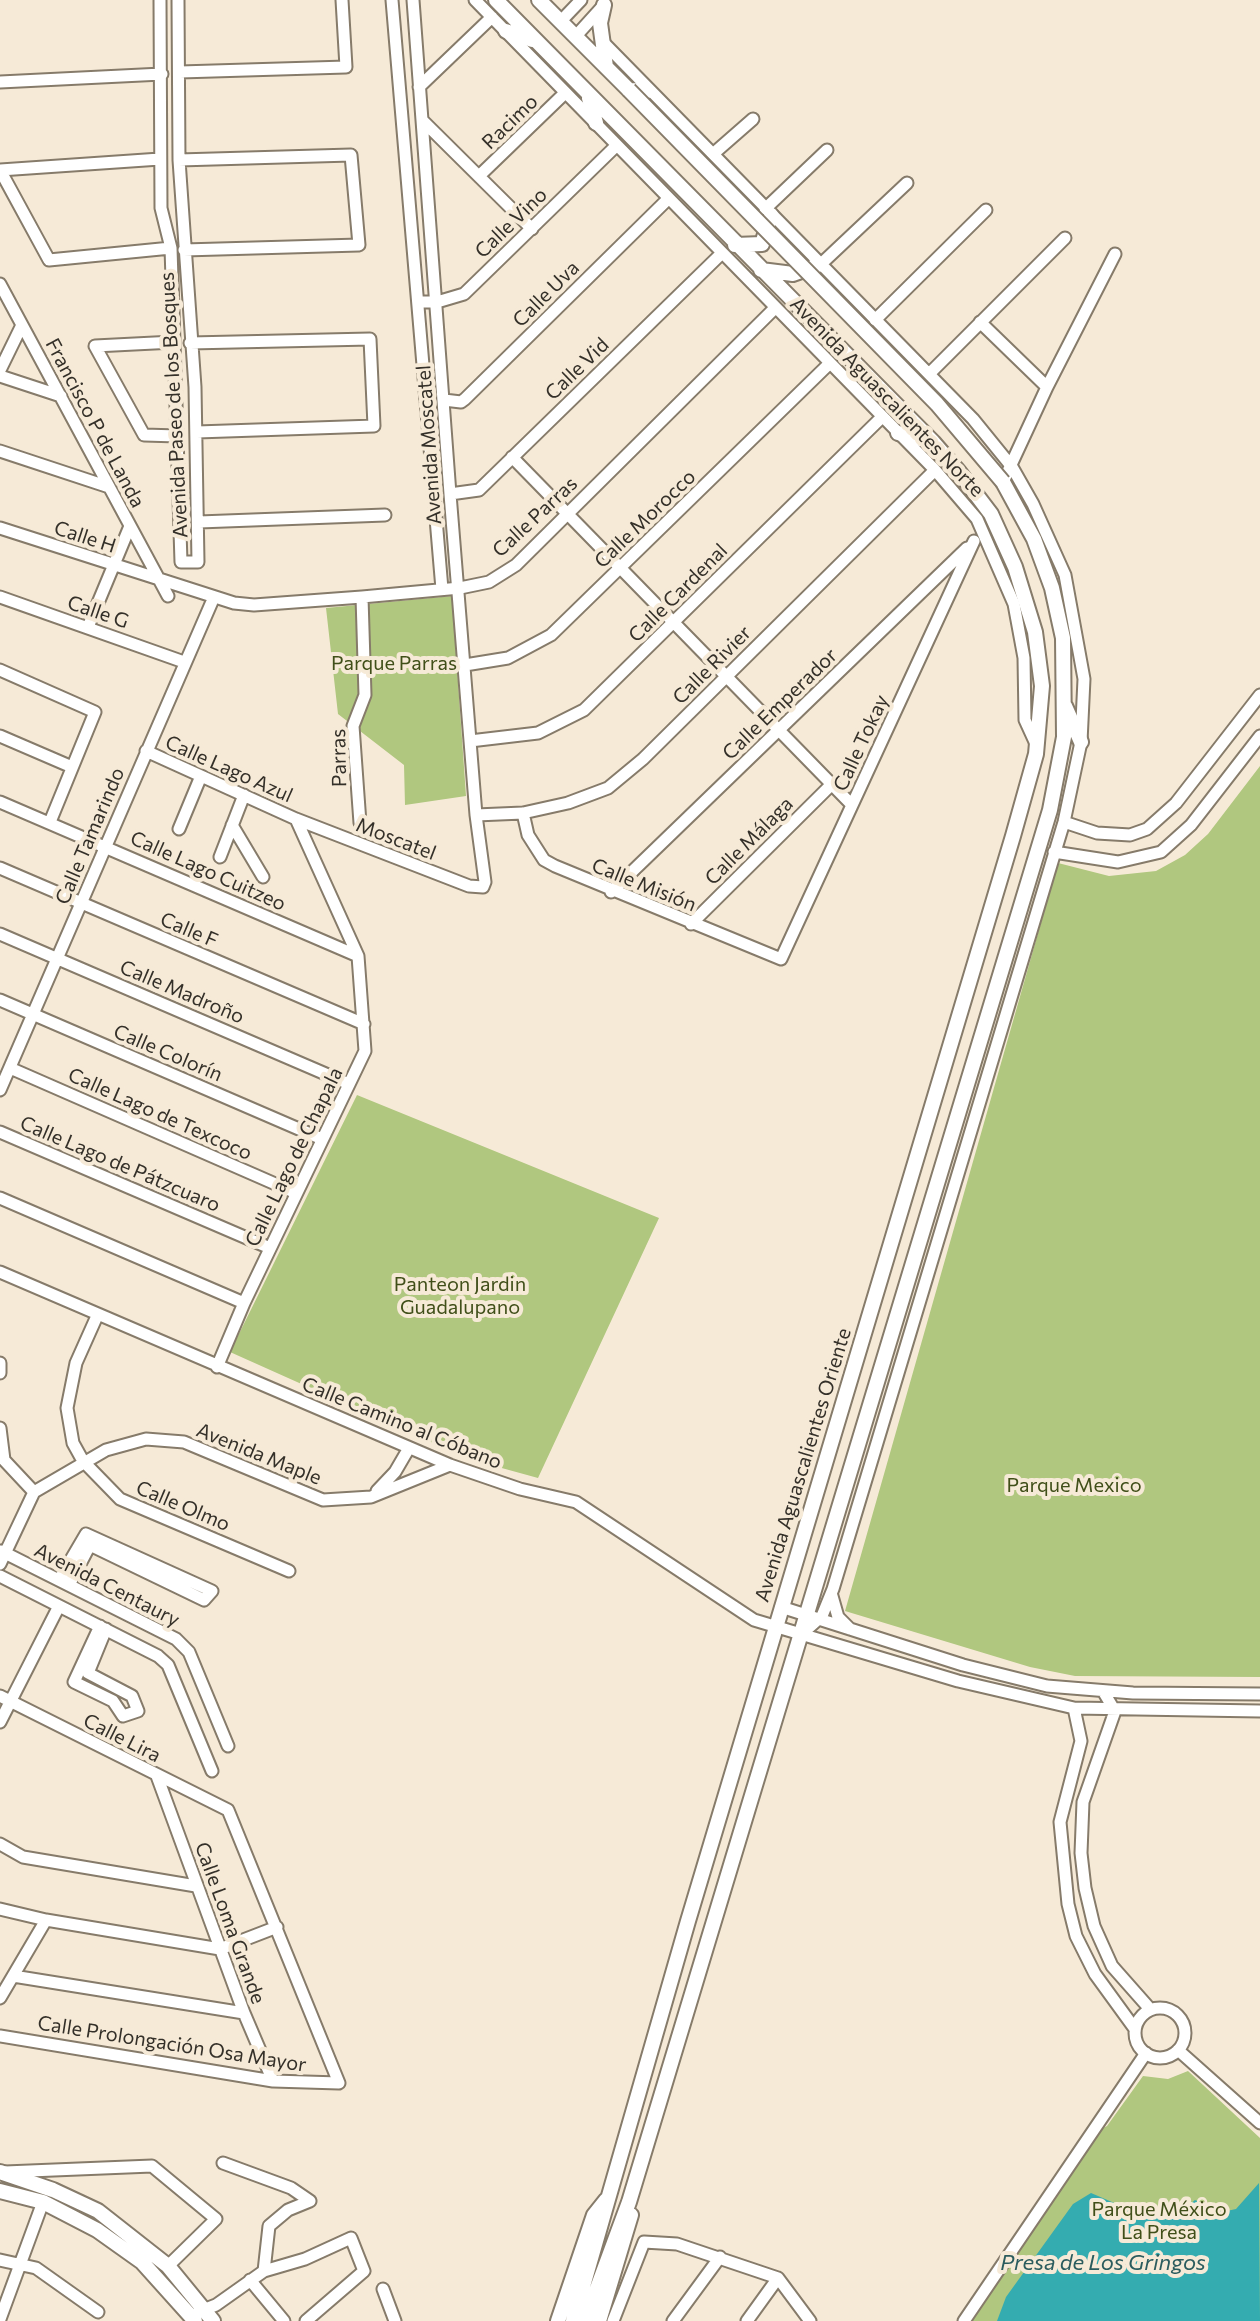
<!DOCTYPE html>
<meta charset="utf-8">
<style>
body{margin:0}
canvas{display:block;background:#f6ead7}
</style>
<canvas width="1260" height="2321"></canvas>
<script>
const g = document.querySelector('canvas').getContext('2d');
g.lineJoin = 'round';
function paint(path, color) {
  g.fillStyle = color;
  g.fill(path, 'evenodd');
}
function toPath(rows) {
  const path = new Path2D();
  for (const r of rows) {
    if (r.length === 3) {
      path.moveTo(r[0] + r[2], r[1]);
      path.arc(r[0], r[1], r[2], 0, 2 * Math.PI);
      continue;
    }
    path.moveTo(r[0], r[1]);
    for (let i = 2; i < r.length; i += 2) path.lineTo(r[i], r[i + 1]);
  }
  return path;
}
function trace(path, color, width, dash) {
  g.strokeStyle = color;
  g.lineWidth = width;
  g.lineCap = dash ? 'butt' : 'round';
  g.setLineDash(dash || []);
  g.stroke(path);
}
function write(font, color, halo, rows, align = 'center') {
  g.font = font + ' Commissioner,sans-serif';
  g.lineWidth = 8;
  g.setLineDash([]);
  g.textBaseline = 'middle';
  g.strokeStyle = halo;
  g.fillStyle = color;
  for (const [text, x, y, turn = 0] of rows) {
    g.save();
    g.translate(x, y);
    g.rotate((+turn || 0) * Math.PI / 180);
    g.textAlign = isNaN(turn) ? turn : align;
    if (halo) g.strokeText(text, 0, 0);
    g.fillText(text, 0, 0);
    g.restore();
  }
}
paint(toPath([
 [452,596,466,796,405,805,404,765,338,714,326,608],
 [1260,766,1260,1677,1075,1676,1030,1667,845,1611,1058,863,1109,876,1156,871,1185,855,1208,834],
 [357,1095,659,1218,538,1478,469,1459,230,1352],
 [1188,2071,1260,2138,1260,2321,969,2321,1101,2129,1107,2126,1143,2076,1168,2079]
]), '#b0c77f');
paint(toPath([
 [1259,2183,1260,2321,997,2321,1006,2297,1073,2204,1091,2193,1140,2214,1162,2206,1184,2209,1195,2200,1222,2212,1236,2209]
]), '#34acb0');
const minor = toPath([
 [160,0,161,208,171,248,181,562,198,562,195,387,179,160,178,0],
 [392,0,442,589],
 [475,0,935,470,977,519,1014,604,1024,658,1025,720,1036,744],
 [560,22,581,0],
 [575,37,604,5],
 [603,42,973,419,1012,467,1033,504,1065,575,1084,679,1081,742,1064,822,833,1589,822,1616,803,1633],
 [180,72,346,67,342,0],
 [0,82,162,74],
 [419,87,492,17],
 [422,120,532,229],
 [713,154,753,119],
 [160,159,0,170,49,260,171,248],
 [179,160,351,155,359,245,184,250],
 [479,176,565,93],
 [765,209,827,150],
 [821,264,907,183],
 [0,284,168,596],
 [419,302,437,302,464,294,616,146],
 [875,320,986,210],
 [980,322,1047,387],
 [174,342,95,346,144,435,178,436],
 [190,343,370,339,374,426,197,432],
 [0,370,22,325],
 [929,374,1065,238],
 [0,376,61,396],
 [444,400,461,402,465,399,668,199],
 [0,451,109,487],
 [512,457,852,805],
 [1003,482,1047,387,1115,254],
 [450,494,479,490,721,254],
 [199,522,385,515],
 [0,528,234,603,254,605,362,597,460,588,489,582,516,565,774,309],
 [0,597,184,662],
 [88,627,130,526],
 [465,665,508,658,551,635,829,364],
 [0,670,95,712,50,822],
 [0,736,72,767],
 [470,741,538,733,584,710,882,417],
 [146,751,296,819,469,886,483,887,485,882,476,815,450,494,413,0],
 [0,802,358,956],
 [523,813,528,835,544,860,555,866,781,959,974,541],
 [476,815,523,813,568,803,608,788,643,759,935,470],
 [1064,822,1097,833,1130,835,1147,829,1176,803,1260,695],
 [360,823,353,726,365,695,362,597],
 [232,825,263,877],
 [179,829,201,776],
 [1054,852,1118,862,1161,852,1191,825,1260,736],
 [220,857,244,795],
 [0,868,364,1024],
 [611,892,967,548],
 [691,924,832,784],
 [0,934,349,1084],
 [0,1000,322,1139],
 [10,1068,296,1193],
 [0,1090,214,597],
 [0,1132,270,1248],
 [0,1198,244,1303],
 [0,1272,450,1465,520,1489,576,1502,754,1620,958,1681,1074,1708,1260,1711],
 [97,1316,76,1363,67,1408,73,1443,83,1461,120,1499,289,1571],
 [0,1363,0,1373],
 [217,1367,244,1303,365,1051,358,956,296,819],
 [0,1428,4,1460,34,1492],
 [377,1491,395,1472,409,1448],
 [1,1551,176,1639,189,1652,228,1746],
 [0,1564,34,1492,106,1450,146,1439,184,1442,323,1500,371,1497,450,1465],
 [0,1576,158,1656,168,1665,212,1771],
 [59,1580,86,1534,212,1591,204,1600,90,1545,69,1585],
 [832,1596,838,1617,850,1629],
 [781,1607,963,1665,1047,1686,1133,1693,1260,1694],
 [100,1626,74,1682,113,1701,123,1716,138,1711,132,1696,88,1673,106,1629],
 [1103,1691,1115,1711,1083,1802,1081,1853,1085,1888,1094,1926,1112,1966,1150,2009],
 [0,1696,228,1810,339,2083,273,2081,0,2036],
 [1074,1708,1081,1741,1060,1822,1068,1904,1076,1936,1095,1974,1135,2029],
 [0,1722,59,1606],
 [157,1776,244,2013,273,2081],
 [0,1844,23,1857,196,1886],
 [0,1909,46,1920,220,1949,277,1927],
 [13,1976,244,2013],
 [0,1998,46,1920],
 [1160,2033,25],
 [1178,2050,1260,2123],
 [223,2163,291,2188,310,2201],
 [5,2172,152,2166,216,2219,168,2266],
 [0,2260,36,2268,98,2312],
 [264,2271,269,2226,288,2210,310,2201],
 [250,2280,284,2321],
 [383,2289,395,2321],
 [198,2312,216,2305,264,2271,305,2259,351,2238,364,2271,306,2321],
 [0,2319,43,2202],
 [613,2321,644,2242,677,2244,778,2278,810,2321],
 [673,2321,720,2257],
 [747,2321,778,2278],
 [964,2321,1146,2053]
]);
const major = toPath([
 [496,0,933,442,959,472,991,514,1015,567,1035,632,1042,686,1036,754,1013,836,688,1921,573,2321],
 [539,0,629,90,648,91],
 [604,5,600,23,606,67],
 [506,31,532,40],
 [589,98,596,123],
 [735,245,762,244,771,215],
 [761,270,793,274,821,264],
 [898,433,932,442],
 [1065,706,1081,742],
 [0,2172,53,2190,98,2211,168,2266,213,2321],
 [0,2191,43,2202,97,2230,142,2262,195,2321],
 [558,2321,594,2215,606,2200],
 [585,2321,629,2202,1050,810,1064,737,1063,638,1052,588,1034,539,1003,482],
 [599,2321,631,2215]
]);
trace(minor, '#867b6a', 15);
trace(major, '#867b6a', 18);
trace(minor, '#fff', 11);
trace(major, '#fff', 14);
const majorBridge = toPath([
 [629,90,937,404,1003,482]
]);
trace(majorBridge, '#867b6a', 18, []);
trace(majorBridge, '#fff', 14);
write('20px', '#343029', '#f6ead7', [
 ["Racimo",510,122,-44],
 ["Calle Vino",511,223,-44],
 ["Calle Uva",546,294,-45],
 ["Calle Vid",577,369,-44],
 ["Avenida Aguascalientes Norte",887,397,46],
 ["Avenida Paseo de los Bosques",174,405,-93],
 ["Francisco P de Landa",95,423,62],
 ["Avenida Moscatel",429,445,-94],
 ["Calle Parras",535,517,-43],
 ["Calle Morocco",645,519,-44],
 ["Calle H",85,537,18],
 ["Calle Cardenal",678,593,-45],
 ["Calle G",98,612,19],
 ["Calle Rivier",712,665,-45],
 ["Calle Emperador",780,704,-44],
 ["Calle Tokay",861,743,-65],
 ["Parras",339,758,-91],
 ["Calle Lago Azul",229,769,24],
 ["Calle Tamarindo",90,836,-67],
 ["Moscatel",396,839,21],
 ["Calle Málaga",749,841,-45],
 ["Calle Lago Cuitzeo",208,871,24],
 ["Calle Misión",644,885,22],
 ["Calle F",189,930,23],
 ["Calle Madroño",182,992,23],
 ["Calle Colorín",168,1053,23],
 ["Calle Lago de Texcoco",160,1114,24],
 ["Calle Lago de Chapala",294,1157,-64],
 ["Calle Lago de Pátzcuaro",120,1164,23],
 ["Calle Camino al Cóbano",402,1423,22],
 ["Avenida Maple",259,1454,22],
 ["Avenida Aguascalientes Oriente",803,1465,-73],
 ["Calle Olmo",183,1506,23],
 ["Avenida Centaury",107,1585,27],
 ["Calle Lira",122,1738,27],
 ["Calle Loma Grande",230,1923,70],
 ["Calle Prolongación Osa Mayor",172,2044,9]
]);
write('20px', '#404f19', '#f6ead7', [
 ["Parque Parras",394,663],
 ["Panteon Jardin",460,1284],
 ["Guadalupano",460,1307],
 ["Parque Mexico",1074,1485],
 ["Parque México",1159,2209],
 ["La Presa",1159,2232]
]);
write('italic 22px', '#2b5c5e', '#f6ead7', [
 ["Presa de Los Gringos",1103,2263]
]);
</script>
